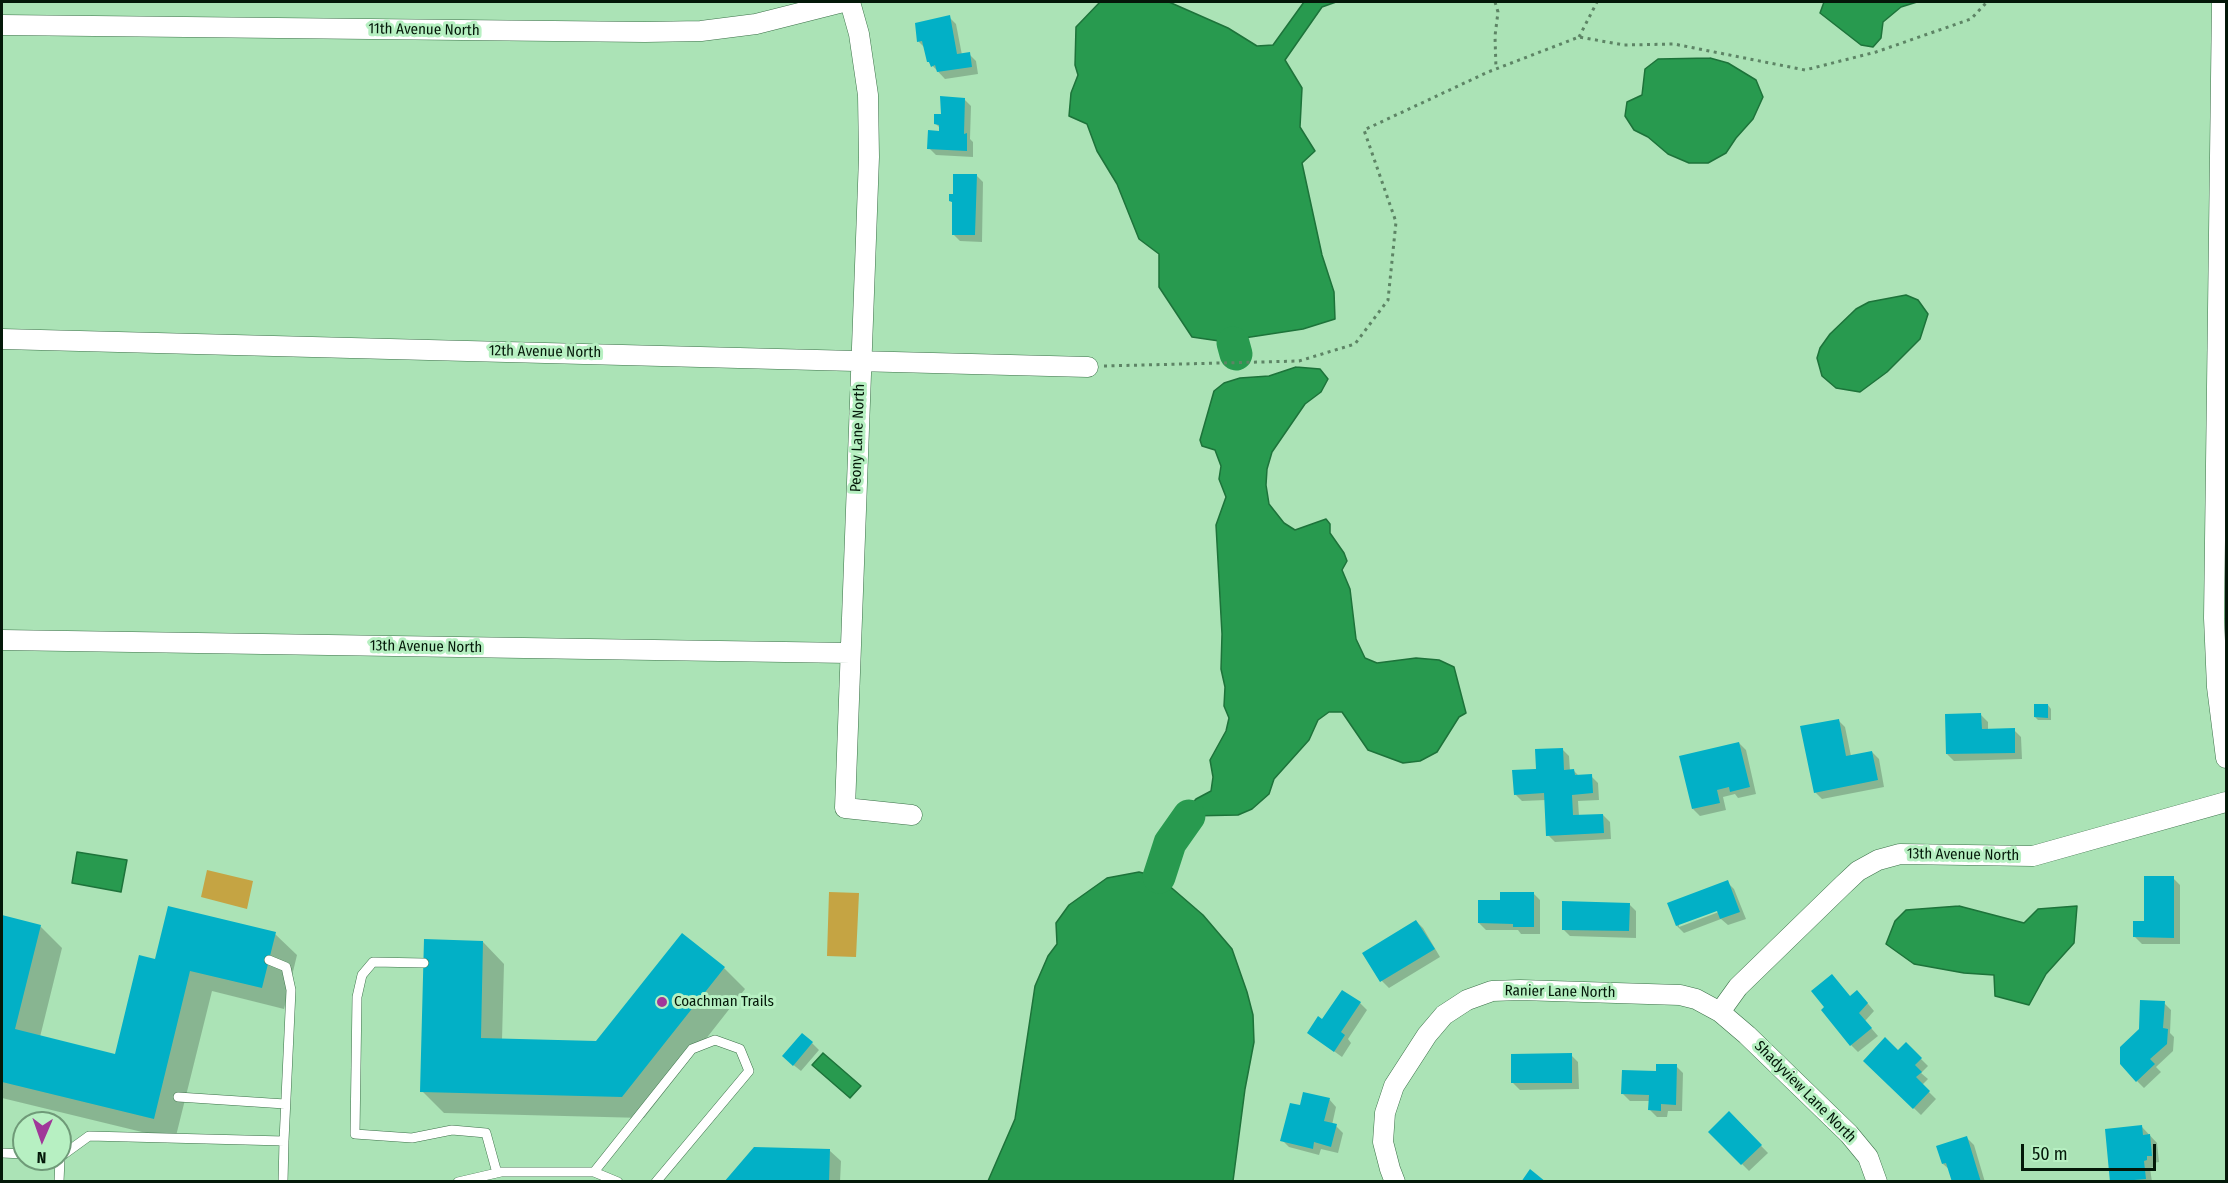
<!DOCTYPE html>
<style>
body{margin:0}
#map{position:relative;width:2228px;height:1183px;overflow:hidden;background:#abe3b6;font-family:"Fira Sans Condensed",sans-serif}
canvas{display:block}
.frame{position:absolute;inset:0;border:3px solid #041809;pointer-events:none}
.north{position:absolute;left:12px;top:1111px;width:60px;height:60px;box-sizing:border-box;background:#b7f0c2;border:2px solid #6f9a78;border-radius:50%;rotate:182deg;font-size:16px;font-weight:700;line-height:24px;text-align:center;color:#041809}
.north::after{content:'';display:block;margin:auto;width:21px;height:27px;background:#a03799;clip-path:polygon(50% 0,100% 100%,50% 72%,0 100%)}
.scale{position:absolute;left:2021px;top:1144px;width:135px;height:27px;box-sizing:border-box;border:3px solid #041809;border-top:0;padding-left:8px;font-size:18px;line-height:21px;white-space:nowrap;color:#041809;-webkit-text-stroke:4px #b7f0c2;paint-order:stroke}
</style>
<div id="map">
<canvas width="2228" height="1183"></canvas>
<div class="frame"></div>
<div class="north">N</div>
<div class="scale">50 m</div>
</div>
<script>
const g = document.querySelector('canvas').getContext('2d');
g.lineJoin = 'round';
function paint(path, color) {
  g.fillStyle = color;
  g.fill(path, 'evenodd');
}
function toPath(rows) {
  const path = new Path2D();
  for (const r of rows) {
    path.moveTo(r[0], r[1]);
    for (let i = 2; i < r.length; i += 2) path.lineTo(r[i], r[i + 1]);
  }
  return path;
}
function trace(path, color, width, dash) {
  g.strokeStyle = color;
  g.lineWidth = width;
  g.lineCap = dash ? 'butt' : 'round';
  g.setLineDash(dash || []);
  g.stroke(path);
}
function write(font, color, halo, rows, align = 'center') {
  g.font = font + ' "Fira Sans Condensed",sans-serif';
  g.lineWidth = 6;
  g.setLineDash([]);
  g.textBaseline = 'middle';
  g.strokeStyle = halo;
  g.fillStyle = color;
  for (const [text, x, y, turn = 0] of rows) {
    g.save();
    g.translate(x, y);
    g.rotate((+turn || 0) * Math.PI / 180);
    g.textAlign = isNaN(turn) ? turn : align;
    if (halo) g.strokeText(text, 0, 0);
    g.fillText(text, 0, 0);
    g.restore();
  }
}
paint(toPath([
 [207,870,253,881,247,909,201,897],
 [829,892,859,893,856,957,827,956]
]), '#c5a443');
const water = toPath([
 [1100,2,1169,2,1228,28,1257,46,1273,45,1304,2,1336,2,1322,7,1285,60,1302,88,1300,127,1315,151,1302,163,1322,255,1334,292,1335,319,1303,329,1244,338,1233,343,1192,337,1159,287,1159,254,1139,239,1117,184,1097,151,1087,124,1069,116,1071,93,1078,75,1075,65,1076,27,1100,2],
 [1824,2,1917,2,1901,7,1883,22,1881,38,1873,47,1861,45,1820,13,1824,2],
 [1710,58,1728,63,1756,80,1763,97,1753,119,1736,138,1726,153,1708,163,1689,163,1668,154,1648,137,1634,130,1625,116,1627,102,1642,95,1645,69,1658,59,1710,58],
 [1906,295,1918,300,1928,314,1920,339,1887,372,1860,392,1836,388,1822,376,1817,358,1820,348,1830,334,1856,309,1869,302,1906,295],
 [1296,367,1320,369,1328,379,1321,392,1305,404,1272,452,1267,469,1266,485,1269,504,1284,523,1295,530,1326,519,1330,524,1330,533,1344,553,1347,561,1342,570,1350,589,1356,639,1365,658,1377,663,1416,658,1439,660,1454,667,1466,713,1459,717,1437,752,1420,761,1403,763,1368,750,1342,712,1329,712,1318,720,1309,740,1274,779,1269,794,1252,809,1238,815,1189,816,1187,809,1196,799,1211,791,1213,777,1210,760,1226,731,1229,718,1224,706,1225,687,1221,669,1222,634,1216,525,1226,497,1219,479,1221,466,1215,450,1202,446,1200,440,1214,391,1224,383,1240,378,1269,376,1296,367],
 [77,852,127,860,121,892,72,883,77,852],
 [1139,872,1159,877,1203,915,1232,949,1247,992,1253,1015,1254,1042,1245,1089,1233,1181,988,1181,1015,1119,1035,986,1048,956,1057,944,1056,923,1069,905,1107,878,1139,872],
 [1959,906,2024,923,2038,909,2077,906,2074,943,2046,974,2029,1005,1995,996,1994,975,1964,973,1914,964,1886,944,1895,921,1906,910,1959,906],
 [823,1053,861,1086,850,1098,812,1065,823,1053]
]);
paint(water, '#289a4f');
trace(water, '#1d733a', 1.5);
paint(toPath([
 [949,17,956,24,962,55,969,54,976,61,978,74,945,79,928,61,925,48,918,41],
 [964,99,971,106,970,139,973,142,973,157,936,155,929,148,940,132,940,128,936,124],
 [976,175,983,182,982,242,960,241,953,234,954,204,950,200],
 [2048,705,2051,709,2051,720,2038,720,2035,717],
 [1981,715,1988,722,1988,731,2014,730,2021,737,2022,759,1954,761,1947,754],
 [1838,720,1845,727,1851,756,1872,752,1879,759,1884,787,1822,799,1815,792],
 [1739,743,1746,750,1756,794,1738,798,1735,794,1723,797,1726,810,1700,816,1693,809],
 [1562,749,1569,756,1570,771,1574,771,1579,776,1591,776,1598,783,1599,800,1578,801,1579,816,1603,815,1610,822,1611,839,1555,842,1548,835,1546,800,1522,801,1515,794],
 [2173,878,2180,885,2180,944,2142,944,2135,937],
 [1727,882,1734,889,1746,919,1728,925,1721,919,1684,933,1677,926,1669,904],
 [1723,907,1724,910,1679,927,1679,924],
 [1533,893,1540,900,1540,934,1521,934,1518,930,1486,930,1479,923,1502,901],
 [1629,904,1636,911,1636,938,1570,936,1563,929],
 [2,917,40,926,62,948,40,1037,116,1055,156,960,275,934,297,955,284,1009,212,991,175,1140,2,1098],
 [1416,921,1423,928,1440,957,1389,988,1382,981,1364,953],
 [483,942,504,964,502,1040,597,1042,724,968,745,989,644,1118,444,1113,422,1091],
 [1850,998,1864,999,1874,1011,1865,1021,1878,1036,1858,1052,1851,1045,1826,1008],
 [1360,1003,1367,1010,1348,1039,1351,1043,1342,1057,1309,1033],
 [2164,1003,2171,1010,2170,1033,2174,1037,2173,1051,2156,1067,2161,1072,2144,1088,2137,1081],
 [812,1043,819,1050,801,1071,791,1063],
 [1906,1044,1928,1066,1921,1073,1928,1079,1922,1085,1936,1099,1921,1115,1865,1061,1898,1052],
 [1571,1055,1578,1062,1579,1089,1520,1090,1513,1083],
 [1676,1066,1683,1073,1682,1111,1668,1111,1667,1117,1657,1117,1650,1110,1650,1101,1630,1101,1623,1094,1657,1073],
 [1329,1099,1336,1107,1332,1125,1336,1126,1343,1133,1338,1153,1321,1149,1319,1155,1289,1147,1282,1140,1301,1107],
 [1729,1113,1768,1153,1749,1171,1710,1132],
 [2142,1127,2157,1143,2159,1162,2153,1163,2154,1167,2150,1168,2152,1182,2112,1182],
 [1967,1138,1974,1145,1985,1182,1953,1182,1950,1170,1943,1164],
 [830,1151,841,1161,840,1182,726,1182]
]), '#0003');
trace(toPath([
 [1233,343,1236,354],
 [1159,877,1170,843,1189,816]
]), '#289a4f', 33);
paint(toPath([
 [950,15,957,54,970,52,972,67,937,72,935,65,931,67,929,62,927,62,922,41,917,42,915,23],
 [940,96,965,98,964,134,967,133,967,151,927,149,928,130,939,131,939,125,934,124,934,114,941,114],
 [953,174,977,174,975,235,952,235,952,202,949,201,949,194,953,194],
 [2034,704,2048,704,2048,718,2034,717],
 [1981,713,1982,729,2015,728,2015,753,1946,754,1945,714],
 [1839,719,1846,756,1872,751,1878,780,1814,793,1800,726],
 [1739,742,1750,787,1730,792,1729,787,1717,790,1720,803,1692,809,1679,756],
 [1563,748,1564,770,1574,769,1575,775,1592,774,1593,793,1572,795,1573,815,1603,814,1604,833,1546,836,1544,793,1514,795,1512,770,1536,769,1535,749],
 [2144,876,2174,876,2174,938,2133,937,2133,921,2144,921],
 [1728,880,1740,912,1720,919,1717,911,1676,926,1667,903],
 [1500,892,1534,892,1534,927,1513,927,1513,924,1478,923,1478,900,1500,900],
 [1562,901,1630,903,1629,931,1562,930],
 [168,906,276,932,262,988,190,971,154,1119,2,1082,2,915,41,925,15,1029,115,1054,139,955,155,959],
 [1416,920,1435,949,1380,982,1362,953],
 [682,933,725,967,622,1097,420,1092,424,939,483,941,481,1038,596,1041],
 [1832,974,1850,996,1857,990,1868,1003,1859,1013,1872,1028,1850,1046,1821,1010,1824,1007,1811,991],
 [1342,990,1361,1002,1341,1032,1345,1035,1334,1052,1307,1033,1318,1016,1322,1019],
 [2140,1000,2165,1001,2163,1028,2168,1029,2167,1044,2150,1059,2155,1064,2136,1082,2120,1064,2120,1047,2139,1029],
 [802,1033,813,1042,793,1066,782,1056],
 [1885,1037,1898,1050,1906,1042,1922,1058,1915,1065,1922,1072,1916,1077,1930,1091,1913,1109,1863,1061],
 [1572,1053,1572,1083,1511,1083,1511,1054],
 [1656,1064,1677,1064,1676,1105,1661,1104,1661,1111,1648,1110,1649,1095,1621,1094,1622,1070,1656,1071],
 [1303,1092,1330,1098,1324,1121,1337,1124,1331,1147,1314,1142,1313,1149,1280,1141,1290,1103,1300,1105],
 [1729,1111,1762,1145,1741,1165,1708,1132],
 [2142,1125,2143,1135,2150,1134,2152,1156,2147,1156,2147,1160,2144,1161,2146,1179,2110,1182,2105,1129],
 [1967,1136,1981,1182,1952,1182,1946,1163,1942,1164,1936,1146],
 [754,1147,830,1149,829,1182,724,1182],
 [1530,1169,1546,1182,1521,1182]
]), '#02b0c6');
const lane = toPath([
 [269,960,286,967,291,990,284,1141],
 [424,963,373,962,362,975,357,997,355,1134,412,1138,452,1130,486,1133,497,1173],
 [178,1097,285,1104],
 [2,1153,24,1154],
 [60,1157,89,1136,284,1141,283,1182],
 [594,1172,692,1049,715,1040,740,1049,749,1071,656,1182],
 [59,1182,60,1159],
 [458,1182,501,1172,594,1172,618,1182]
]);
const street = toPath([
 [850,2,859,34,868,95,869,157,845,808,912,815],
 [2222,2,2214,618,2217,687,2226,758],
 [2,25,645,32,701,31,756,24,843,2],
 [2,339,1088,367],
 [2,640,850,653],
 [1720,1012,1738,987,1842,886,1858,871,1878,860,1900,854,2033,856,2226,802],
 [1395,1182,1390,1169,1383,1142,1385,1113,1394,1086,1427,1035,1444,1015,1467,1000,1492,991,1520,990,1680,995,1696,999,1720,1012,1747,1035,1849,1134,1868,1157,1877,1182]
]);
trace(lane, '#3b7048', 10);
trace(street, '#3b7048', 21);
trace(toPath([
 [1495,2,1498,12,1495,36,1496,69],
 [1579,37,1597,2],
 [1104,366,1299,361,1355,344,1388,300,1396,222,1364,130,1488,72,1579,37,1624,45,1674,44,1805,70,1876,52,1971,19,1987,2]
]), '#5d8465', 3, [3, 4.5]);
trace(lane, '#fff', 9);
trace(street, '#fff', 20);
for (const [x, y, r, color] of [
 [662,1002,6,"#a03799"]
]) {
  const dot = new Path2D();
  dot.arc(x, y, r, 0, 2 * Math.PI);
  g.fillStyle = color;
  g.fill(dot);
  trace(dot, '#b7f0c2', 2);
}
write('15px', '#041809', '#b7f0c2', [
 ["11th Avenue North",424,30,1],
 ["12th Avenue North",545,352,1],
 ["Peony Lane North",858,438,-88],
 ["13th Avenue North",426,647,1],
 ["13th Avenue North",1963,855,1],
 ["Ranier Lane North",1560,992,1],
 ["Shadyview Lane North",1805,1092,45]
]);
write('15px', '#041809', '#b7f0c2', [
 ["Coachman Trails",674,1002]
], 'left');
</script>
